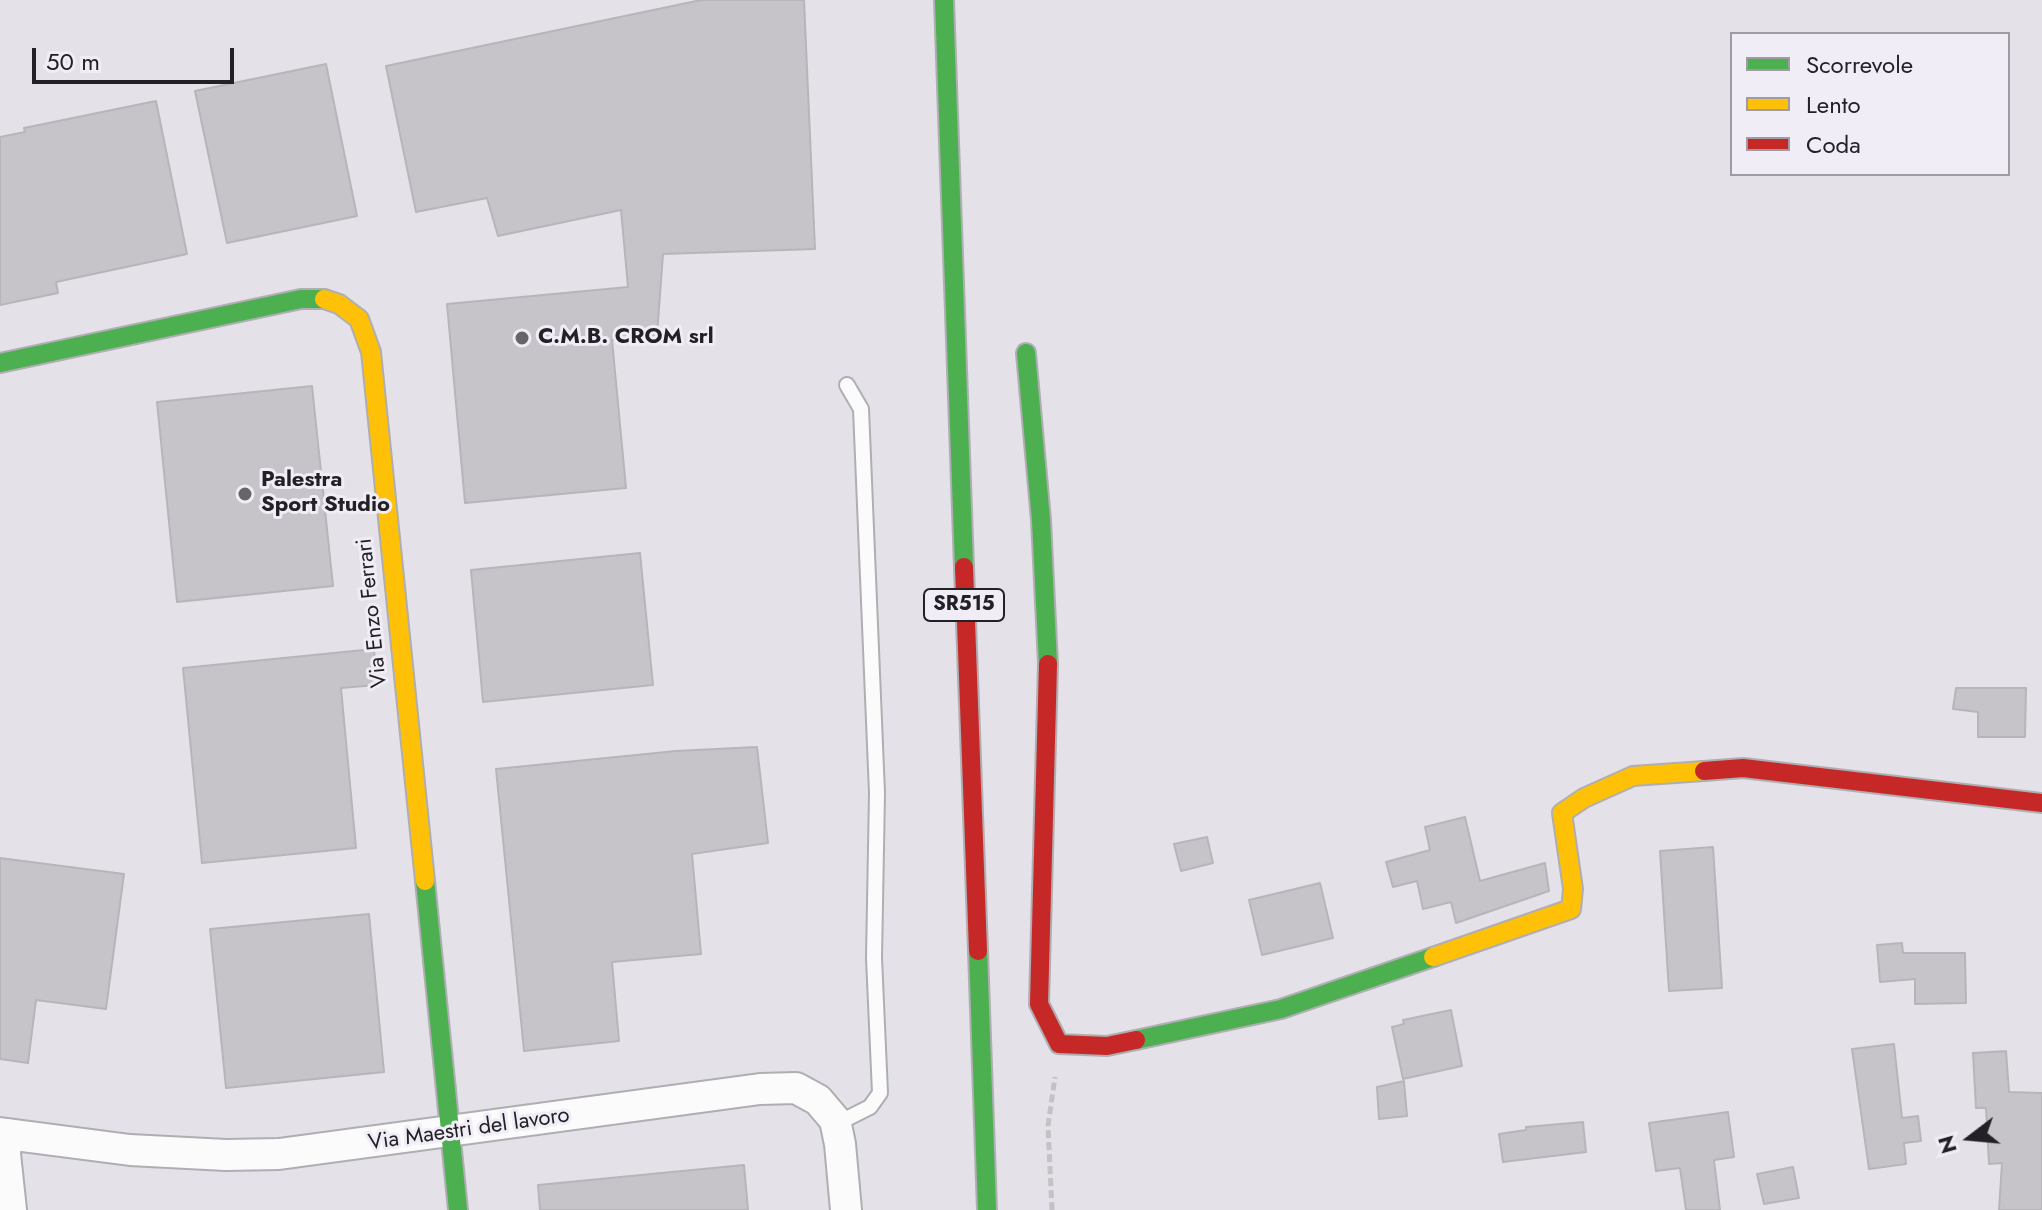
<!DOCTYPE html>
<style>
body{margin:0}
#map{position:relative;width:2042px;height:1210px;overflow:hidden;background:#e4e2e8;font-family:Jost,sans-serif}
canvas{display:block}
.legend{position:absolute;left:1730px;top:32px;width:280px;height:144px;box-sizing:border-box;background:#f0edf7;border:2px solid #9e9ba3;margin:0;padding:10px 14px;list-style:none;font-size:24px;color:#222125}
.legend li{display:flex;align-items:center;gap:16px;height:40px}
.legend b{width:40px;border:2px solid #9e9ba3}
.north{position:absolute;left:1930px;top:1098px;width:80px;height:80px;-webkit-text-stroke:6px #f0edf7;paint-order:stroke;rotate:254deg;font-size:22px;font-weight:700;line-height:32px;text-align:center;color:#222125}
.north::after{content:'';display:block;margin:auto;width:28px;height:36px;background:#222125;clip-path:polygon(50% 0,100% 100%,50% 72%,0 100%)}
.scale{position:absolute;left:32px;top:48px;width:202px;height:36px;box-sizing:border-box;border:4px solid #222125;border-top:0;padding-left:10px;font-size:24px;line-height:28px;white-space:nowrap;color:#222125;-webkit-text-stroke:6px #f0edf7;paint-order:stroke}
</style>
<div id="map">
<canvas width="2042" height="1210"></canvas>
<ul class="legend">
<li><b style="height:10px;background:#4caf50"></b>Scorrevole</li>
<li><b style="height:10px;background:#ffc107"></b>Lento</li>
<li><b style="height:10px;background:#c62828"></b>Coda</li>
</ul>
<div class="north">N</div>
<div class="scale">50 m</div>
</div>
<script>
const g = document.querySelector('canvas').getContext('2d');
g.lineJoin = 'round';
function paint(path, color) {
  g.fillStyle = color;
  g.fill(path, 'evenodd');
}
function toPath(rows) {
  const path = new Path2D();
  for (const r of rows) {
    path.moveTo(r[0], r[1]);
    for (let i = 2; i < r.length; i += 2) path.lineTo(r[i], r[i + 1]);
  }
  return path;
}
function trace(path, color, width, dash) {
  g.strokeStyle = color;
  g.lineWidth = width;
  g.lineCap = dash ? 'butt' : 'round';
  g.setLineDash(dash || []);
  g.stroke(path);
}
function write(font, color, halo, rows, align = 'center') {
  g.font = font + ' Jost,sans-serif';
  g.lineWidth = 6;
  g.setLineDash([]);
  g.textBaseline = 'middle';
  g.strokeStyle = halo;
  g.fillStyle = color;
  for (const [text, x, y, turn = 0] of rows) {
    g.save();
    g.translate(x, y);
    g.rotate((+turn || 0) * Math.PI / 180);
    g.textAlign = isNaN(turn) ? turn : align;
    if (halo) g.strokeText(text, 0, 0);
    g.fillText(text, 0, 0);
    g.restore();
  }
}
const building = toPath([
 [701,0,804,0,815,249,663,254,657,335,612,340,626,488,465,503,447,304,628,287,621,210,498,236,487,198,416,212,386,66,701,0],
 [326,64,357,216,227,243,195,91,326,64],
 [156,101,187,254,56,282,58,293,0,305,0,137,25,132,24,128,156,101],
 [312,386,333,586,177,602,157,402,312,386],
 [640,553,653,685,483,702,471,570,640,553],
 [374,649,377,685,341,688,356,848,202,863,183,668,374,649],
 [1956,688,2026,688,2025,737,1978,737,1978,712,1953,709,1956,688],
 [757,747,768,843,692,854,701,954,612,962,619,1041,524,1051,496,769,676,751,757,747],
 [1465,817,1480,881,1545,863,1549,891,1456,923,1451,902,1423,909,1417,881,1393,887,1386,862,1430,850,1425,827,1465,817],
 [1207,837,1213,863,1181,871,1174,844,1207,837],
 [1713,847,1722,988,1669,991,1660,851,1713,847],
 [0,858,124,874,106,1009,36,1000,28,1063,0,1059,0,858],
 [1320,883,1333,938,1262,955,1249,900,1320,883],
 [369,914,384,1072,226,1088,210,929,369,914],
 [1902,943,1903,953,1965,953,1966,1003,1915,1004,1915,979,1880,982,1877,945,1902,943],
 [1451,1010,1462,1066,1403,1079,1392,1027,1404,1024,1403,1020,1451,1010],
 [1894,1044,1902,1118,1918,1116,1921,1141,1904,1143,1906,1164,1869,1169,1852,1049,1894,1044],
 [2006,1051,2009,1092,2042,1093,2042,1210,1999,1210,2002,1163,1989,1164,1986,1108,1976,1108,1973,1053,2006,1051],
 [1404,1081,1407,1116,1379,1119,1377,1087,1404,1081],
 [1728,1112,1734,1157,1714,1160,1720,1210,1686,1210,1680,1168,1656,1171,1649,1123,1728,1112],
 [1583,1122,1586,1152,1503,1162,1499,1134,1526,1130,1526,1127,1583,1122],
 [744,1165,748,1210,540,1210,538,1185,744,1165],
 [1793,1167,1799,1198,1764,1204,1757,1174,1793,1167]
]);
paint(building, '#c6c4c9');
trace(building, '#b7b5ba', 2);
const lane = toPath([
 [836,1124,870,1107,880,1093,874,958,877,793,861,409,847,385]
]);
const street = toPath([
 [0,1133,130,1150,226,1155,279,1154,760,1089,796,1088,818,1100,835,1120,840,1144,846,1210],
 [7,1134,5,1154,11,1210]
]);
const fast = toPath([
 [944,0,964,567],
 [1026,353,1041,520,1048,664],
 [0,363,301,299,324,299],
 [425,881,458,1210],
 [978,951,987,1210],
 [1136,1040,1281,1009,1433,957]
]);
const slow = toPath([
 [324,299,339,304,359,319,371,352,425,881],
 [1433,957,1571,909,1573,889,1562,813,1584,798,1633,776,1704,771]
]);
const jam = toPath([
 [964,567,978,951],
 [1048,664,1039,1004,1059,1044,1107,1046,1136,1040],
 [1704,771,1743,768,2042,803]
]);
trace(lane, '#afaeb2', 18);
trace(street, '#afaeb2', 34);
trace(fast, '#afaeb2', 22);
trace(slow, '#afaeb2', 22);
trace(jam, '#afaeb2', 22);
trace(toPath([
 [1052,1210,1048,1126,1055,1077]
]), '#c3c2c5', 5, [8, 4]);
trace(lane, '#fbfbfc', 14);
trace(street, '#fbfbfc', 30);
trace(fast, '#4caf50', 18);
trace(slow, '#ffc107', 18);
trace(jam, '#c62828', 18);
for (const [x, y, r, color] of [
 [522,338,8,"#666569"],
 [245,494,8,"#666569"]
]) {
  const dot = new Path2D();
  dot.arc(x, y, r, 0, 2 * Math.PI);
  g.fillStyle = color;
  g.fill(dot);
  trace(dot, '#f0edf7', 3);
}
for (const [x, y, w] of [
 [964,605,80]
]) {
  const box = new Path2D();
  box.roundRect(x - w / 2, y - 16, w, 32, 6);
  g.fillStyle = '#f0edf7';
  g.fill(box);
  trace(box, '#222125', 2);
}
write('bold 20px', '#222125', null, [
 ["SR515",964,605]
]);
write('bold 22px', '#222125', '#f0edf7', [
 ["C.M.B. CROM srl",538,338],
 ["Palestra",261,481],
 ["Sport Studio",261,506]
], 'left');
write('22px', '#222125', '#f0edf7', [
 ["Via Enzo Ferrari",373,613,-96],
 ["Via Maestri del lavoro",469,1130,-8]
]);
</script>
